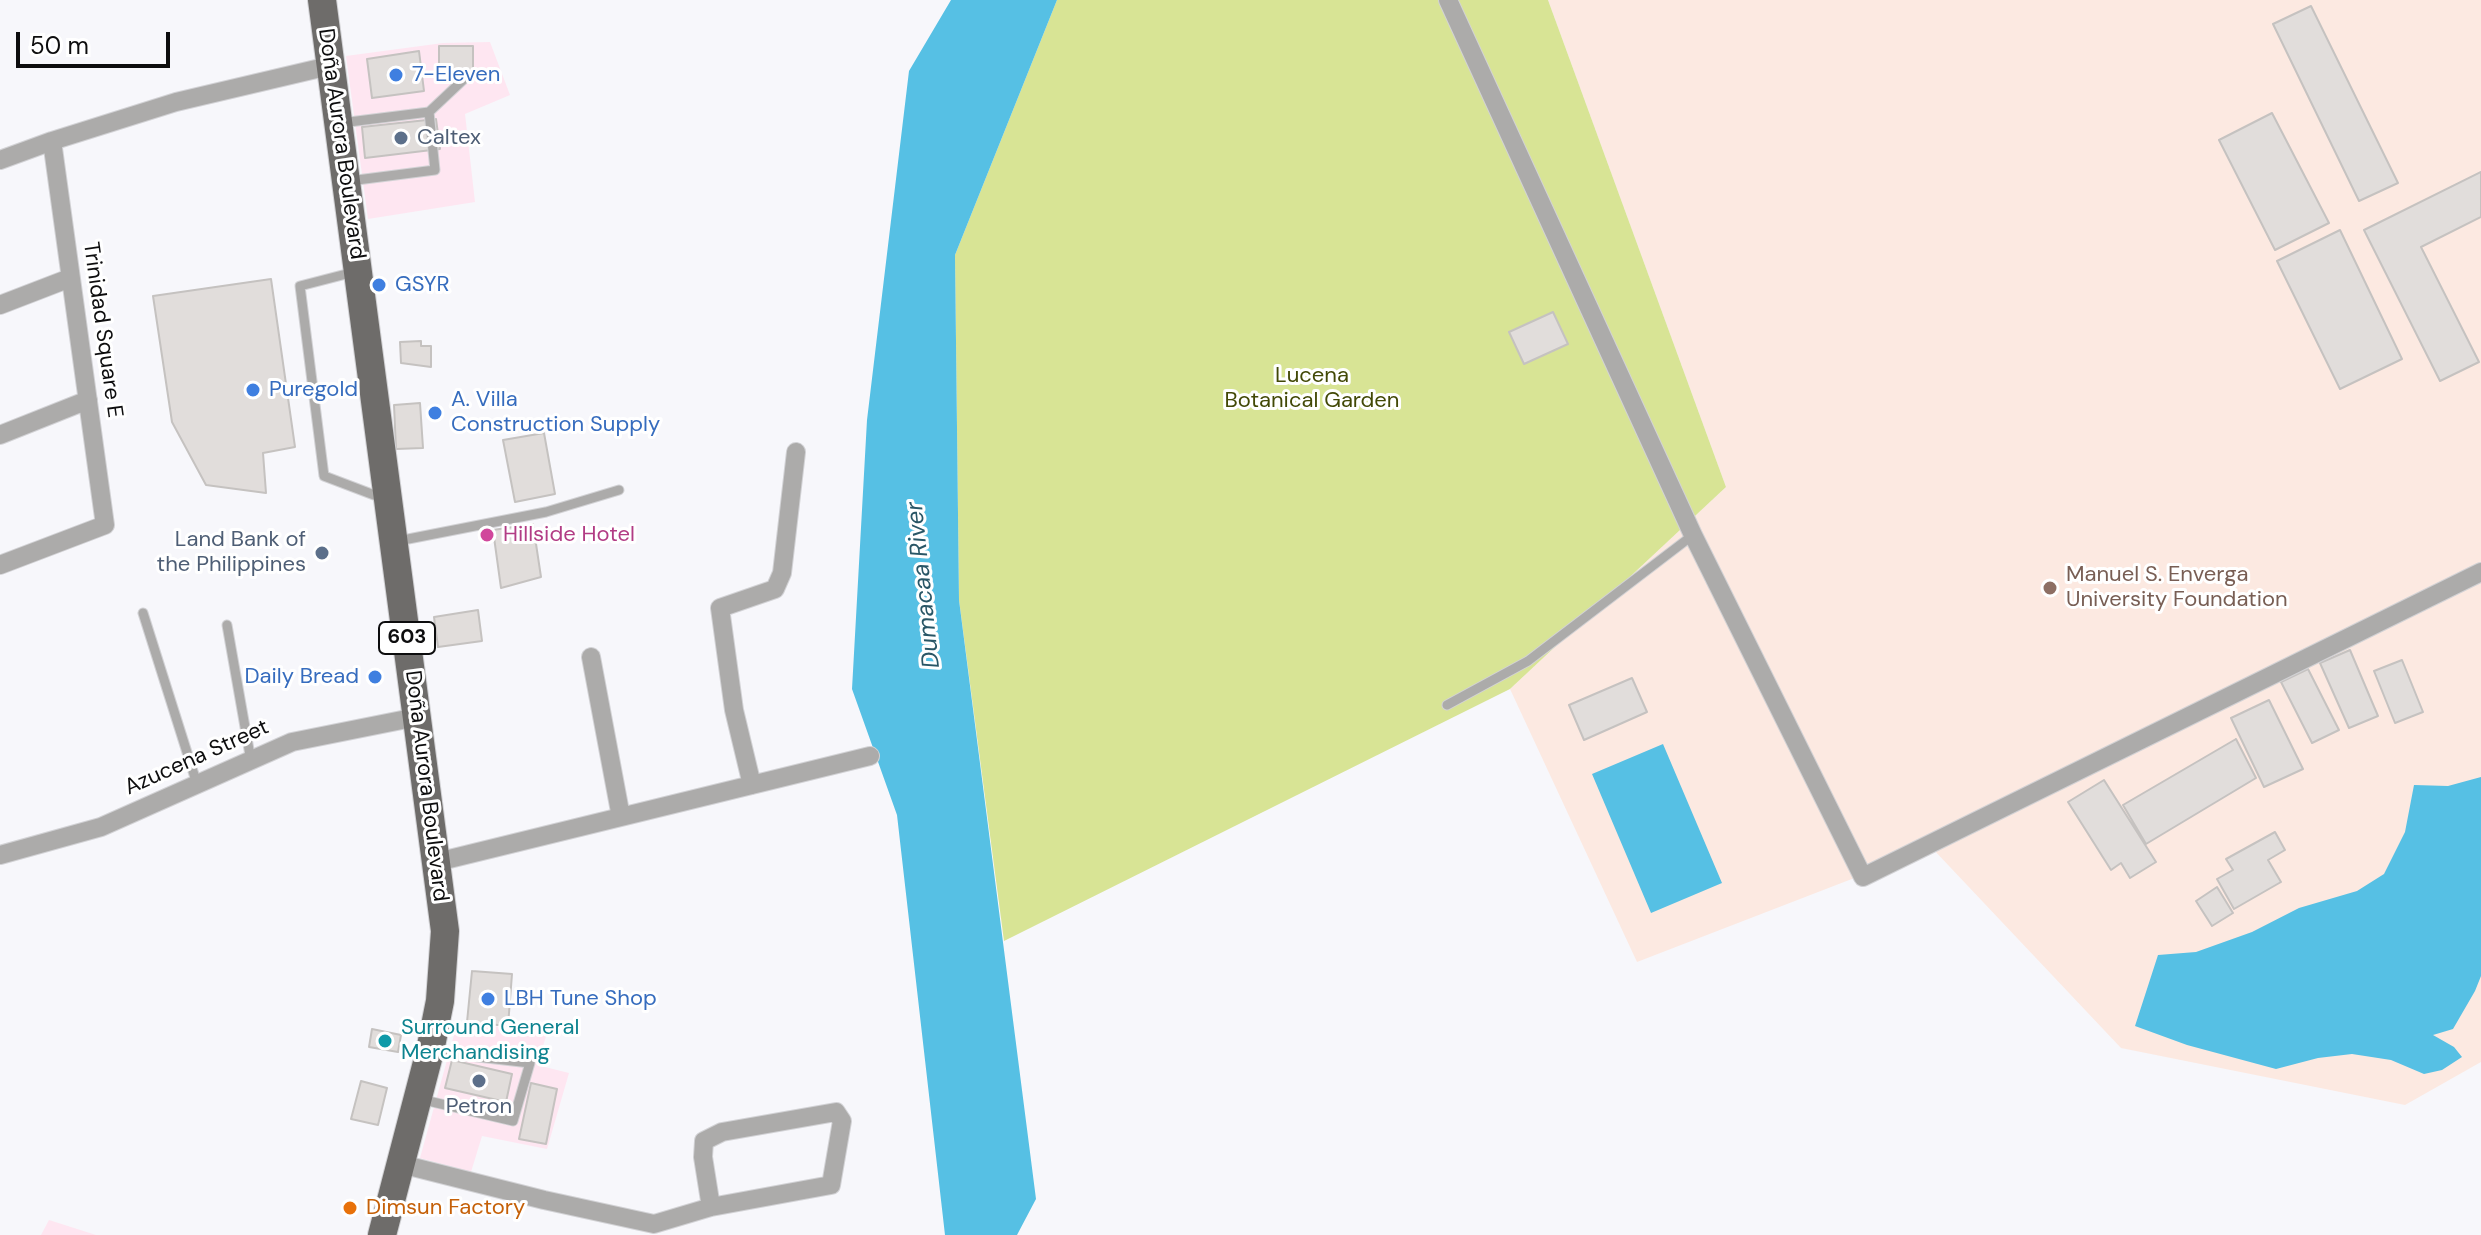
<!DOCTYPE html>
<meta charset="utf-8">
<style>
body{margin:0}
#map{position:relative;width:2481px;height:1235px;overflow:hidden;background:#f7f7fb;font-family:"DM Sans",sans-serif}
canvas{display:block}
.scale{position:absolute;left:16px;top:32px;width:154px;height:36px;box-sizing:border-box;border:4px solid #0d0d0e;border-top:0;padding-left:10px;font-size:24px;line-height:28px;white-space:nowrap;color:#0d0d0e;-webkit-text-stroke:6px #fff;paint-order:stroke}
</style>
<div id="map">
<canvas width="2481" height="1235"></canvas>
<div class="scale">50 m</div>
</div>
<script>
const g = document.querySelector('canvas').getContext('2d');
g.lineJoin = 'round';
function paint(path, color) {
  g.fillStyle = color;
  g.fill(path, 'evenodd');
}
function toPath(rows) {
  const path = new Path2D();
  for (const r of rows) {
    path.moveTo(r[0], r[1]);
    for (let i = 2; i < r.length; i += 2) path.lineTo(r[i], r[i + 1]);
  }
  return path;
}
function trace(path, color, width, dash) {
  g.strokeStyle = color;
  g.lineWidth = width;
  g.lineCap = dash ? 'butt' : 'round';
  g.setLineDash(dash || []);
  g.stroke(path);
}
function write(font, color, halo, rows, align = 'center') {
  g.font = font + ' "DM Sans",sans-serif';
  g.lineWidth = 6;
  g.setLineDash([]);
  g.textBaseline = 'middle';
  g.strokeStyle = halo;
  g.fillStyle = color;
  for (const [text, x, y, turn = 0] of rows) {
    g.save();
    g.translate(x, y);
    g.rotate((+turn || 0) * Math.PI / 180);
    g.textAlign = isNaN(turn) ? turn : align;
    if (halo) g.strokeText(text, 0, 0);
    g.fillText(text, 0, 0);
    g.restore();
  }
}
paint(toPath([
 [490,42,510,95,465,114,475,202,368,219,346,56,443,43],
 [457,1024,548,1030,537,1065,569,1073,547,1149,482,1136,471,1172,420,1158],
 [49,1220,96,1235,41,1235]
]), '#fee6f1');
paint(toPath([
 [1548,0,2481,0,2481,1062,2405,1105,2121,1048,1932,848,1637,962,1510,689,1726,487]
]), '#fce9e1');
paint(toPath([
 [1057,0,1548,0,1726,487,1510,689,1004,941,959,600,955,255]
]), '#d8e495');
paint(toPath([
 [951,0,1057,0,955,255,959,600,1036,1199,1017,1235,945,1235,897,815,852,689,867,420,909,71],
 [1663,744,1722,883,1651,913,1592,774],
 [2481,777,2481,976,2475,991,2453,1029,2433,1035,2454,1047,2462,1057,2442,1070,2424,1074,2391,1060,2352,1054,2318,1058,2276,1069,2187,1045,2135,1026,2158,955,2196,952,2252,932,2299,908,2357,891,2384,874,2405,832,2414,785,2448,786]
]), '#56c0e4');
const building = toPath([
 [2311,6,2398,183,2359,201,2273,24,2311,6],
 [439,46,473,46,473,72,439,72,439,46],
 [419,51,424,91,372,98,367,59,419,51],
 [2272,113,2329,223,2275,250,2219,140,2272,113],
 [436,119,440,149,365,158,362,127,436,119],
 [2481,172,2481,217,2421,247,2479,362,2440,381,2364,230,2481,172],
 [2340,230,2402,359,2340,389,2277,261,2340,230],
 [271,279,295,447,263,453,266,493,206,485,172,422,153,296,271,279],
 [1553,312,1568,344,1524,364,1509,332,1553,312],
 [421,341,421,346,431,346,431,367,401,363,400,342,421,341],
 [420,403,423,448,396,449,394,405,420,403],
 [544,433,555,494,515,502,503,440,544,433],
 [533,524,541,577,501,588,493,530,533,524],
 [478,610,482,641,438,647,434,617,478,610],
 [2350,650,2378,716,2349,728,2320,663,2350,650],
 [2402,660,2423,712,2395,723,2374,671,2402,660],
 [2308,669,2339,730,2312,743,2281,682,2308,669],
 [1632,678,1647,712,1584,740,1569,705,1632,678],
 [2269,700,2303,769,2264,787,2231,718,2269,700],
 [2236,739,2256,778,2146,844,2123,805,2236,739],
 [2104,780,2156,862,2130,878,2121,863,2111,870,2068,802,2104,780],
 [2275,832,2285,850,2268,860,2281,882,2234,909,2217,879,2233,870,2226,859,2275,832],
 [2217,887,2233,913,2212,926,2196,901,2217,887],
 [472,971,512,974,508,1026,467,1022,472,971],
 [372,1029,401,1035,398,1052,369,1047,372,1029],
 [452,1060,512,1074,506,1102,445,1088,452,1060],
 [361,1081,387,1088,378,1125,351,1119,361,1081],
 [531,1083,557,1089,546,1144,519,1139,531,1083]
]);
paint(building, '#e1dddb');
trace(building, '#c5c2c0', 2);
const service = toPath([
 [341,123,429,112,463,80],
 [349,181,435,170,429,112],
 [354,272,300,286,324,476,382,498],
 [398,541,546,512,619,490],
 [143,613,197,784],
 [227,625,251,761],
 [1447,705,1528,661,1693,535],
 [420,1099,513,1121,530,1063,435,1052]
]);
const minor = toPath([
 [1448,0,1693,535,1863,877,2481,572],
 [0,160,52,141,176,102,329,66],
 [0,305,70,278],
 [0,435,88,400],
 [0,565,105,525,52,141],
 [591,657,621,817],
 [752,785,734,710,720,608,775,589,782,573,796,452],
 [0,855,101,827,292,742,417,717],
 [437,862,870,756],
 [401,1164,544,1200,654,1224,711,1207,831,1185,842,1121,836,1112,722,1132,704,1141,703,1157,711,1207]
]);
const primary = toPath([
 [322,0,445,931,440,1001,430,1051,382,1235]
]);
trace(service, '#d2d2d5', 11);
trace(minor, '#d2d2d5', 20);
trace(primary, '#d2d2d5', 30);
trace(service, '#acabaa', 9);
trace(minor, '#acabaa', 18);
trace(primary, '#6e6c6a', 28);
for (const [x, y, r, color] of [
 [396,75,8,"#3f7fe0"],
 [401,138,8,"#5c6f8a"],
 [379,285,8,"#3f7fe0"],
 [253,390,8,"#3f7fe0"],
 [435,413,8,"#3f7fe0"],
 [487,535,8,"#d1479c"],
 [322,553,8,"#5c6f8a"],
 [2050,588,8,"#8d6e63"],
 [375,677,8,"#3f7fe0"],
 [488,999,8,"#3f7fe0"],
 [385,1041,8,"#0f9aa8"],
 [479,1081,8,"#5c6f8a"],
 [350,1208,8,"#e8710a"]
]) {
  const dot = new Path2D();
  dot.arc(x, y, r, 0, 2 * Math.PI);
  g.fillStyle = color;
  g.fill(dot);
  trace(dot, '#fff', 3);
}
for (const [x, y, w] of [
 [407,638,56]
]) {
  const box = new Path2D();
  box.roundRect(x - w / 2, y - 16, w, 32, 6);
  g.fillStyle = '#fff';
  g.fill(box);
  trace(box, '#0d0d0e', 2);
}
write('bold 20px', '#0d0d0e', null, [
 ["603",407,638]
]);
write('22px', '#366cbe', '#fff', [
 ["7-Eleven",412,75],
 ["GSYR",395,285],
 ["Puregold",269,390],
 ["A. Villa",451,400],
 ["Construction Supply",451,425],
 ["Daily Bread",359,677,"right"],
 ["LBH Tune Shop",504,999]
], 'left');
write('22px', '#4e5e75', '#fff', [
 ["Caltex",417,138],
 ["Land Bank of",306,540,"right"],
 ["the Philippines",306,565,"right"],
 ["Petron",479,1107,"center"]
], 'left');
write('22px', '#0d0d0e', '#fff', [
 ["Doña Aurora Boulevard",341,144,82],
 ["Trinidad Square E",102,330,82],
 ["Azucena Street",197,758,-24],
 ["Doña Aurora Boulevard",426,786,83]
]);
write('22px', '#424906', '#fff', [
 ["Lucena",1312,376],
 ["Botanical Garden",1312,401]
]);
write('22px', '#b23c85', '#fff', [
 ["Hillside Hotel",503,535]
], 'left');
write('22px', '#785e54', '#fff', [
 ["Manuel S. Enverga",2066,575],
 ["University Foundation",2066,600]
], 'left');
write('22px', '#0d838f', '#fff', [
 ["Surround General",401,1028],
 ["Merchandising",401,1053]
], 'left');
write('22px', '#c56008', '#fff', [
 ["Dimsun Factory",366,1208]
], 'left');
write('italic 24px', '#295666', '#fff', [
 ["Dumacaa River",924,585,-96]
]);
</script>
